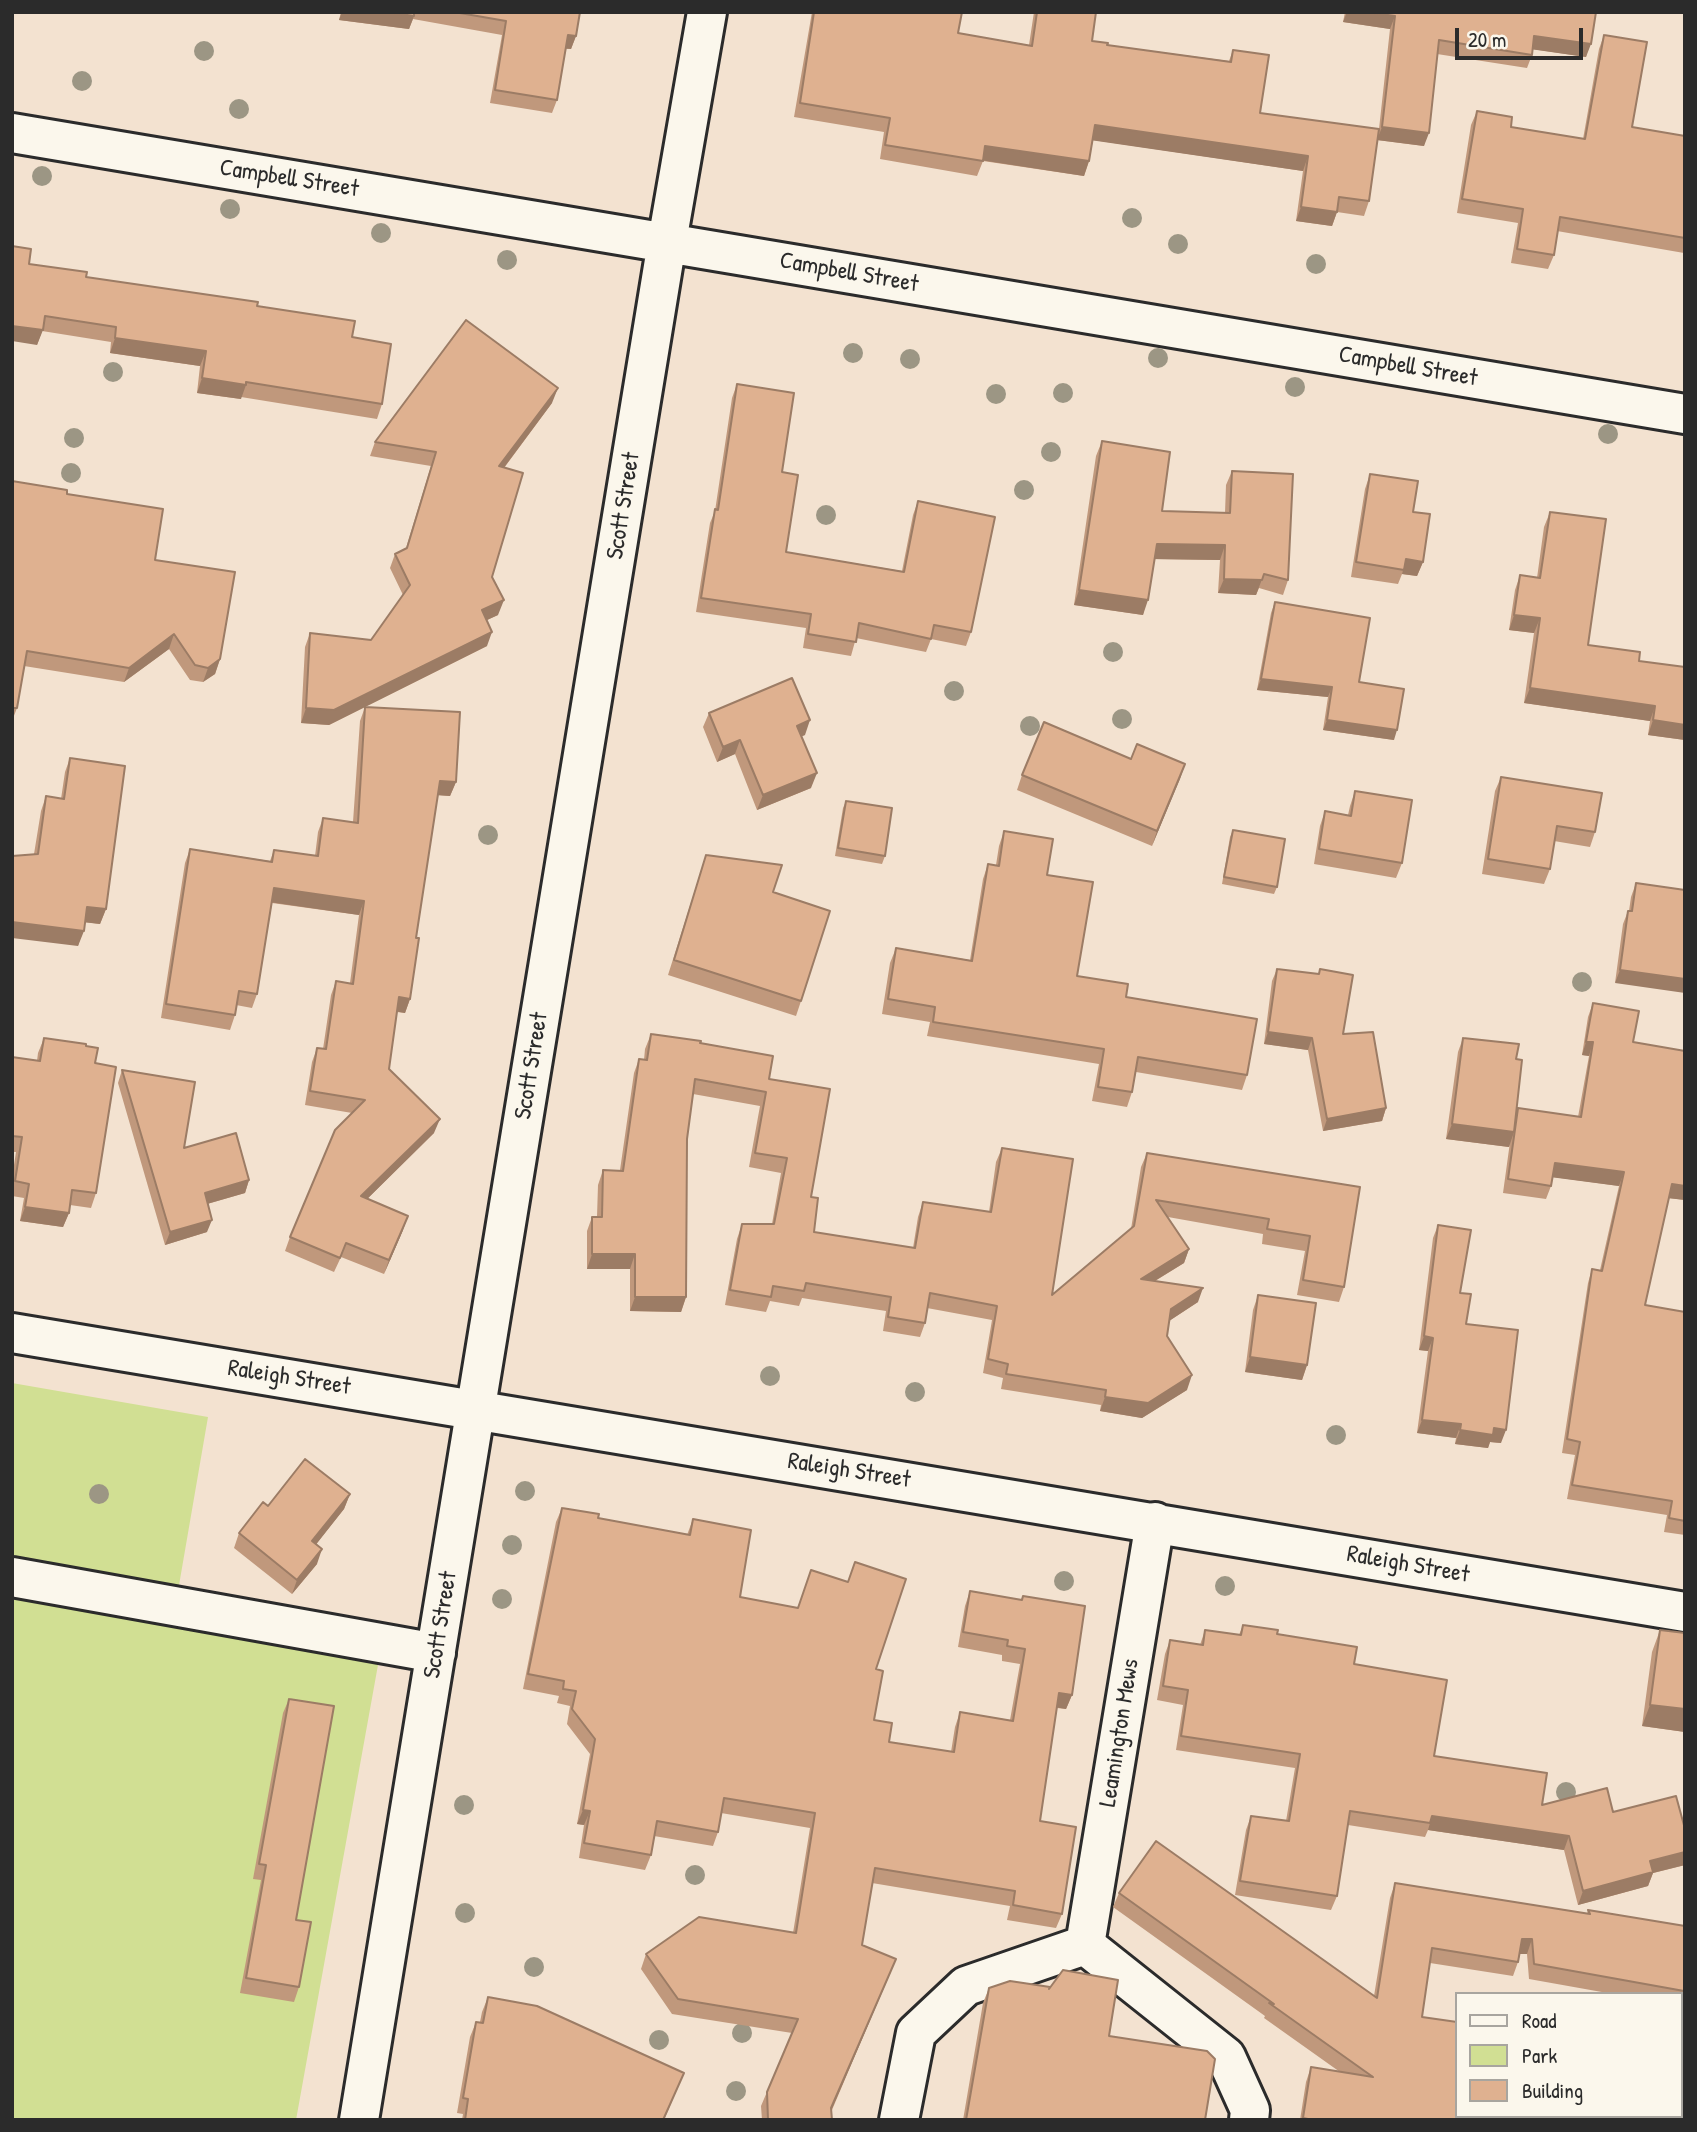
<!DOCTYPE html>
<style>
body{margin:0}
#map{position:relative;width:1697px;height:2132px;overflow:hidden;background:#f3e2d0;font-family:"Patrick Hand",sans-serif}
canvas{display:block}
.frame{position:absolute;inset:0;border:14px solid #2b2b2b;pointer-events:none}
.legend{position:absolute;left:1455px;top:1992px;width:228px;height:126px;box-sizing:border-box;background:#fbf7ec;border:2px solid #a8a59f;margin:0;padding:9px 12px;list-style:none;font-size:21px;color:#2b2b2b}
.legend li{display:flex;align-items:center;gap:14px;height:35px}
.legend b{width:35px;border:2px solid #a8a59f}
.scale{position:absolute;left:1455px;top:28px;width:128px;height:32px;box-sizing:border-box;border:4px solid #2b2b2b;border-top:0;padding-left:9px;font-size:21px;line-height:24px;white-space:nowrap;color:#2b2b2b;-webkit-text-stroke:5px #fbf7ec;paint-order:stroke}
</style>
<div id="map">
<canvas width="1697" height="2132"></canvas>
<div class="frame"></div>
<ul class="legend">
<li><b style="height:9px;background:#fbf7ec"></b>Road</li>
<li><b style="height:19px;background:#d1df93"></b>Park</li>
<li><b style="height:19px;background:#dfb190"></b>Building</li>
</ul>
<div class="scale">20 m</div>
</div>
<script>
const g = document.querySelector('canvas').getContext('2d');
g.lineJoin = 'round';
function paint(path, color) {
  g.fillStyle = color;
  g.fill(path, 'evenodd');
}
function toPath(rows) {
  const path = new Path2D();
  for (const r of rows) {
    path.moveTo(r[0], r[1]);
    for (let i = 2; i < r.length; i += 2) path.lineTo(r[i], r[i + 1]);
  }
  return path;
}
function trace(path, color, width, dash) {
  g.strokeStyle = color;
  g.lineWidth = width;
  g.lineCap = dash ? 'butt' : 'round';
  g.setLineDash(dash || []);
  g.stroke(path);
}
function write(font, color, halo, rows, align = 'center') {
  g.font = font + ' "Patrick Hand",sans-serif';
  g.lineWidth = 7;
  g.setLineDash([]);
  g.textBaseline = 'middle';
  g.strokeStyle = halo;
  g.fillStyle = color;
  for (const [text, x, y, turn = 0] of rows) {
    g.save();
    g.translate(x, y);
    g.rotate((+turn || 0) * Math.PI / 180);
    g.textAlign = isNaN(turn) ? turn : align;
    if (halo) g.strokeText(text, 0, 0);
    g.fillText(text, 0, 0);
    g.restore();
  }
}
paint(toPath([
 [12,1383,208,1417,178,1591,385,1626,296,2120,12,2120]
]), '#d1df93');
const minor = toPath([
 [12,133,1685,414],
 [12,1333,1685,1612],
 [12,1577,436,1653],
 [1085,1945,1155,1522],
 [1085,1945,1226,2057,1250,2110,1249,2120],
 [359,2120,667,242,707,12],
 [899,2120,916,2033,966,1986,1085,1945]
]);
trace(minor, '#2b2b2b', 44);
trace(minor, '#fbf7ec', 38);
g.fillStyle = '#9c9684';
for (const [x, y] of [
 [204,51],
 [82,81],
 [239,109],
 [42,176],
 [230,209],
 [1132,218],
 [381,233],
 [1178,244],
 [507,260],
 [1316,264],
 [853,353],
 [1158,358],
 [910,359],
 [113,372],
 [1295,387],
 [1063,393],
 [996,394],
 [1608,434],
 [74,438],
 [1051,452],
 [71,473],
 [1024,490],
 [826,515],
 [1113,652],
 [954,691],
 [1122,719],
 [1030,726],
 [488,835],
 [1582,982],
 [770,1376],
 [915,1392],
 [1336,1435],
 [525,1491],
 [99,1494],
 [512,1545],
 [1064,1581],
 [1225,1586],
 [502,1599],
 [1566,1792],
 [464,1805],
 [695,1875],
 [465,1913],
 [534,1967],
 [742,2033],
 [659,2040],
 [736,2091]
]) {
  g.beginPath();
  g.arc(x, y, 10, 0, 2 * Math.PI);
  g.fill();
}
paint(toPath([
 [341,12,580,12,576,36,571,49,565,49,557,100,552,113,490,103,502,35,413,19,409,29,339,20],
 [812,12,962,12,958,33,1029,45,1034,12,1096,12,1092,41,1107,45,1229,61,1233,50,1260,113,1379,129,1390,29,1343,22,1345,12,1596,12,1586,57,1532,49,1532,55,1527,68,1437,54,1424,146,1377,140,1369,201,1364,216,1337,212,1332,226,1296,221,1303,171,1093,140,1089,161,1084,176,983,161,977,176,880,159,884,132,794,117],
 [1604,35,1632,127,1685,136,1684,253,1557,231,1554,255,1548,269,1511,263,1518,223,1457,213,1471,125,1477,111,1511,127,1583,139,1599,49],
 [29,264,86,277,257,306,352,337,382,404,377,419,241,397,241,399,197,393,200,366,110,353,111,342,42,331,37,345],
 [737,384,782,472,786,552,902,571,913,515,918,501,971,632,966,646,931,639,926,652,856,638,851,656,803,648,806,628,696,612,710,523,715,511,732,398],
 [552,403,504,468,492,577,498,615,487,620,487,646,329,725,301,723,305,647,310,633,371,640,403,595,390,568,395,554,406,548,431,466,370,456,375,442],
 [1102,441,1162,511,1225,513,1226,485,1232,471,1288,580,1283,595,1259,588,1256,595,1218,593,1220,560,1154,559,1143,615,1074,605,1096,456],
 [1370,474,1413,512,1423,562,1417,576,1402,574,1398,584,1351,577,1365,489],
 [12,481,67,494,155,560,220,659,215,674,203,682,190,680,169,649,124,682,24,666,17,708,12,721],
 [1550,512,1588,645,1639,661,1685,667,1685,740,1648,735,1650,721,1524,703,1534,633,1509,630,1515,590,1520,575,1537,578,1544,527],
 [1275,602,1359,682,1394,740,1323,730,1328,697,1257,690,1271,613],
 [365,707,456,782,450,796,438,795,416,938,410,999,405,1013,397,1012,389,1069,434,1133,367,1199,403,1230,384,1274,341,1257,334,1272,285,1251,290,1237,352,1113,305,1105,312,1062,317,1048,323,1049,331,995,336,981,350,983,359,915,272,903,257,994,252,1008,236,1005,235,1015,230,1030,161,1018,185,863,190,849,270,861,274,850,315,856,318,832,323,818,353,822,360,721],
 [709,713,805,735,802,736,811,788,757,810,735,754,717,762,703,727],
 [70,758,106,909,100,924,85,922,78,946,34,854,41,811,46,796,61,799,65,772],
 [1131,759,1185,764,1152,846,1017,790,1022,775],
 [1501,777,1595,832,1590,847,1554,841,1550,869,1544,884,1482,874,1495,791],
 [1355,791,1402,863,1396,878,1314,864,1320,826,1325,811,1348,815,1350,806],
 [846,801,885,856,882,864,835,856,843,808],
 [1233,830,1277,887,1274,894,1222,884,1230,837],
 [1004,831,1047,875,1077,976,1126,997,1247,1075,1242,1090,1136,1072,1132,1092,1127,1107,1092,1101,1099,1064,927,1036,930,1022,882,1014,890,963,896,948,970,960,983,879,988,864,996,865,999,846],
 [706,855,773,892,801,1001,796,1016,668,975],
 [1636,883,1685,890,1615,983,1623,924,1628,911,1629,911,1631,897],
 [1277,969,1319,974,1320,969,1343,1034,1386,1108,1382,1121,1323,1131,1308,1050,1264,1044,1272,981],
 [1593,1003,1633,1042,1685,1051,1685,1200,1669,1198,1645,1305,1685,1312,1685,1535,1664,1532,1667,1515,1567,1499,1575,1455,1562,1453,1588,1283,1592,1269,1600,1270,1619,1186,1553,1177,1551,1186,1546,1199,1503,1193,1510,1142,1509,1147,1446,1139,1458,1052,1463,1038,1516,1059,1516,1115,1518,1108,1578,1117,1589,1056,1582,1055,1588,1017],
 [651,1034,700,1043,769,1079,811,1197,814,1232,913,1248,918,1217,923,1202,989,1212,996,1162,1002,1148,1052,1295,1131,1229,1141,1167,1147,1153,1360,1187,1344,1287,1339,1302,1297,1295,1305,1251,1262,1244,1263,1234,1168,1217,1189,1249,1184,1263,1155,1281,1198,1302,1169,1321,1167,1336,1187,1390,1142,1418,1100,1411,1101,1405,1001,1389,1003,1378,983,1373,992,1320,927,1308,925,1323,920,1337,883,1331,886,1311,802,1298,799,1306,770,1301,766,1312,725,1305,737,1239,742,1224,772,1224,781,1173,749,1167,760,1106,693,1094,687,1139,686,1297,681,1312,630,1311,630,1269,587,1269,587,1231,592,1217,597,1217,598,1185,603,1170,620,1170,634,1073,639,1059,644,1060,645,1049],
 [44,1038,86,1046,95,1063,96,1193,91,1208,70,1205,69,1213,63,1227,20,1221,24,1198,12,1196,12,1178,16,1152,12,1152,12,1057,37,1061,38,1053],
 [122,1070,184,1148,249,1180,245,1193,207,1204,207,1232,165,1245,118,1083],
 [1438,1225,1460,1293,1466,1324,1501,1443,1490,1442,1488,1448,1455,1444,1456,1438,1417,1433,1428,1351,1419,1350,1433,1238],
 [1258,1295,1307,1365,1302,1380,1245,1372,1253,1310],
 [350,1494,344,1509,316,1544,317,1564,292,1594,234,1548,239,1533,268,1506],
 [562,1508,598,1518,687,1535,693,1519,740,1597,876,1669,874,1720,889,1742,951,1752,955,1727,960,1712,1010,1720,1020,1664,1002,1661,1002,1655,958,1647,965,1606,970,1591,1021,1600,1023,1596,1072,1695,1066,1709,1057,1708,1040,1821,1062,1914,1056,1928,1007,1920,1010,1906,872,1883,862,1945,896,1959,832,2110,832,2120,762,2120,761,2106,792,2033,672,2014,641,1969,646,1954,793,1933,810,1828,721,1813,718,1832,713,1846,654,1836,651,1855,645,1870,579,1858,584,1825,577,1824,590,1754,567,1724,570,1706,557,1703,559,1696,523,1689,556,1522],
 [1243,1625,1277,1634,1354,1664,1434,1756,1542,1805,1613,1812,1685,1829,1685,1865,1653,1873,1648,1886,1578,1905,1564,1850,1428,1830,1425,1837,1348,1825,1337,1896,1331,1910,1235,1895,1246,1830,1251,1816,1286,1821,1295,1768,1176,1750,1183,1705,1157,1700,1165,1654,1170,1640,1200,1645,1205,1630,1239,1635],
 [1660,1630,1685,1633,1685,1732,1642,1726,1652,1652],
 [289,1699,296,1920,299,1987,294,2002,240,1993,261,1880,253,1879,283,1713],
 [1395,1883,1587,1914,1588,1910,1684,1991,1681,1998,1681,1994,1613,1994,1529,1979,1527,1954,1520,1954,1518,1962,1513,1976,1430,1963,1422,2017,1464,2120,1300,2120,1306,2082,1311,2067,1340,2072,1264,2018,1265,2016,1113,1907,1119,1893,1374,1996,1390,1898],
 [989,1988,1109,2036,1205,2120,963,2120,983,2003],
 [488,1997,684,2073,664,2120,462,2120,463,2114,457,2113,470,2037,476,2022,480,2022,482,2012],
 [1538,2116,1652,2116,1652,2120,1539,2120]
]), '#c0987c');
paint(toPath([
 [342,12,387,12,414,16,409,29,339,20],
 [1347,12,1367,12,1395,16,1390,29,1343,22],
 [568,35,576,36,571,49,563,48],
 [1534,36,1591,44,1586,57,1530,49],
 [1095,125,1308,156,1303,171,1090,140],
 [1382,127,1429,133,1424,146,1377,140],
 [985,146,1089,161,1084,176,980,160],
 [1301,207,1337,212,1332,226,1296,221],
 [12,326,43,330,37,345,12,341],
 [115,338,206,351,200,366,110,353],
 [202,378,246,385,241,399,197,393],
 [558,388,552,403,494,481,499,466],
 [1157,544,1225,545,1220,560,1151,559],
 [1406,559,1423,562,1417,576,1402,574],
 [1264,574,1256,595,1218,593,1224,579],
 [1079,590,1148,600,1143,615,1074,605],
 [504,600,498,615,476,625,482,610],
 [1514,615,1540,618,1534,633,1509,630],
 [492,632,487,646,329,725,301,723,306,708],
 [174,634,169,649,124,682,129,668],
 [220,659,215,674,203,682,208,668],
 [1261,679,1332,687,1328,697,1257,690],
 [1530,688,1655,706,1650,721,1524,703],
 [810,720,805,735,792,740,797,726],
 [1327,720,1397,730,1394,740,1323,730],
 [1653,720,1685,725,1685,740,1648,735],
 [740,740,735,754,717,762,723,747],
 [1185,764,1180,779,1152,846,1157,831],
 [817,773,811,788,757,810,763,795],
 [440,781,456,782,450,796,435,795],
 [274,888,364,901,359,915,269,902],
 [87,907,106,909,100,924,82,922],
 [12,922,84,931,78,946,12,938],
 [1620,970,1685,979,1685,993,1615,983],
 [399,997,410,999,405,1013,394,1011],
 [1268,1032,1312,1038,1308,1050,1264,1044],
 [1586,1042,1593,1042,1589,1056,1582,1055],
 [1386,1108,1382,1121,1323,1131,1327,1119],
 [440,1119,434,1133,356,1210,361,1196],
 [1452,1124,1514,1132,1509,1147,1446,1139],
 [1555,1163,1624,1172,1619,1186,1550,1177],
 [249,1180,245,1193,200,1206,205,1193],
 [1672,1184,1685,1186,1685,1200,1667,1198],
 [25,1207,69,1213,63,1227,20,1221],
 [408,1216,403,1230,384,1274,389,1260],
 [212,1220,207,1232,165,1245,170,1232],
 [1189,1249,1184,1263,1135,1293,1141,1279],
 [592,1254,635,1254,630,1269,587,1269],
 [1203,1288,1198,1302,1166,1323,1171,1309],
 [635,1297,686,1297,681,1312,630,1311],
 [1424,1336,1433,1338,1428,1351,1419,1350],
 [1250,1357,1307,1365,1302,1380,1245,1372],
 [1192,1375,1187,1390,1142,1418,1100,1411,1105,1397],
 [1422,1420,1461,1424,1456,1438,1417,1433],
 [1494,1428,1506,1430,1501,1443,1490,1442,1488,1448,1455,1444,1460,1430],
 [350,1494,344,1509,307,1556,312,1541],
 [322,1549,317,1564,292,1594,297,1580],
 [1059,1693,1072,1695,1066,1709,1054,1707],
 [1650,1705,1685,1709,1685,1732,1642,1726],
 [583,1810,590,1811,584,1825,577,1824],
 [1432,1816,1569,1836,1564,1850,1428,1830],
 [1685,1852,1685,1865,1653,1873,1648,1886,1578,1905,1583,1891,1650,1861],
 [1522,1939,1532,1939,1527,1954,1517,1954],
 [896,1959,890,1974,827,2120,831,2108]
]), '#9c7c65');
const building = toPath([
 [387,12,414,12,414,16,387,12],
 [454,12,580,12,576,36,568,35,557,100,495,90,506,21,454,12],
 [814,12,962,12,958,33,1032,46,1037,12,1096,12,1092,41,1108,43,1107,45,1231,62,1233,50,1269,55,1260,113,1379,129,1369,201,1339,197,1337,212,1301,207,1308,156,1095,125,1089,161,985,146,983,161,885,145,890,118,800,103,814,12],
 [1367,12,1596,12,1591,44,1534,36,1532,55,1439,40,1429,133,1382,127,1395,16,1367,12],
 [1604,35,1647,42,1632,127,1685,136,1685,238,1560,217,1554,255,1517,249,1523,209,1462,199,1477,111,1512,117,1511,127,1585,139,1604,35],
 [12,246,31,249,29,264,87,272,86,277,258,302,257,306,355,321,352,337,391,344,382,404,246,382,246,385,202,378,206,351,115,338,116,327,45,316,43,330,12,326,12,246],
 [466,320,558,388,499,466,523,473,492,577,504,600,482,610,492,632,334,710,306,708,310,633,371,640,410,585,395,554,407,548,436,452,375,442,466,320],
 [737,384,794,393,782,472,798,475,786,552,904,572,918,501,995,517,971,632,934,625,931,639,859,623,856,642,808,634,811,614,701,598,715,509,718,510,737,384],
 [1102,441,1170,452,1162,511,1230,513,1232,471,1293,474,1288,580,1264,574,1262,580,1224,579,1225,545,1157,544,1148,600,1079,590,1102,441],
 [1370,474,1418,481,1413,512,1430,514,1423,562,1406,559,1404,570,1356,562,1370,474],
 [12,481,67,490,67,494,163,509,155,560,235,572,220,659,208,668,195,665,174,634,129,668,27,651,17,708,12,708,12,481],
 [1550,512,1606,519,1588,645,1640,652,1639,661,1685,667,1685,725,1653,720,1655,706,1530,688,1540,618,1514,615,1520,575,1540,578,1550,512],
 [1275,602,1370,618,1359,682,1404,689,1397,730,1327,720,1332,687,1261,679,1275,602],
 [792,678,810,720,797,726,817,773,763,795,740,740,723,747,709,713,792,678],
 [365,707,460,712,456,782,440,781,416,938,419,938,410,999,399,997,389,1069,440,1119,361,1196,408,1216,389,1260,346,1243,340,1258,290,1237,335,1130,365,1100,310,1091,317,1048,326,1049,336,981,353,984,364,901,274,888,257,994,239,991,235,1015,166,1004,190,849,272,862,274,850,318,856,323,818,358,823,365,707],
 [1044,722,1131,759,1137,744,1185,764,1157,831,1022,775,1044,722],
 [70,758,125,766,106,909,87,907,84,931,12,922,12,856,38,854,46,796,64,799,70,758],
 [1501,777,1602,793,1595,832,1557,826,1550,869,1488,859,1501,777],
 [1355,791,1412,800,1402,863,1319,849,1325,811,1351,816,1355,791],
 [846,801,892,808,885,856,838,848,846,801],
 [1233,830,1285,839,1277,887,1224,877,1233,830],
 [1004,831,1053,839,1047,875,1093,882,1077,976,1128,984,1126,997,1257,1019,1247,1075,1138,1057,1132,1092,1098,1087,1104,1049,933,1022,935,1007,888,999,896,948,972,961,988,864,999,866,1004,831],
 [706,855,782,865,773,892,830,911,801,1001,674,960,706,855],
 [1636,883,1685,890,1685,979,1620,970,1628,911,1632,911,1636,883],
 [1277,969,1319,974,1320,969,1353,975,1343,1034,1373,1032,1386,1108,1327,1119,1312,1038,1268,1032,1277,969],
 [1593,1003,1639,1011,1633,1042,1685,1051,1685,1186,1672,1184,1645,1305,1685,1312,1685,1521,1669,1518,1672,1501,1572,1485,1580,1442,1567,1439,1592,1269,1602,1271,1624,1172,1555,1163,1551,1186,1508,1179,1518,1108,1581,1117,1593,1042,1586,1042,1593,1003],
 [651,1034,701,1041,700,1043,773,1056,769,1079,830,1089,811,1197,818,1198,814,1232,915,1248,923,1202,991,1212,1002,1148,1073,1159,1052,1295,1134,1226,1147,1153,1360,1187,1344,1287,1303,1280,1310,1236,1267,1229,1269,1219,1156,1200,1189,1249,1141,1279,1203,1288,1171,1309,1167,1336,1192,1375,1148,1403,1105,1397,1106,1390,1006,1374,1008,1364,988,1359,997,1306,930,1293,925,1323,888,1317,891,1297,806,1283,804,1291,773,1286,771,1297,730,1290,742,1224,774,1224,787,1158,755,1153,766,1092,695,1079,687,1139,686,1297,635,1297,635,1254,592,1254,592,1217,602,1217,603,1170,623,1171,639,1059,647,1060,651,1034],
 [44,1038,86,1044,86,1046,98,1048,95,1063,116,1067,96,1193,72,1190,69,1213,25,1207,29,1184,15,1181,22,1137,12,1136,12,1057,40,1061,44,1038],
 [1463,1038,1519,1044,1516,1059,1522,1060,1514,1132,1452,1124,1463,1038],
 [122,1070,195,1082,184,1148,236,1133,249,1180,205,1193,212,1220,170,1232,122,1070],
 [1438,1225,1471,1230,1460,1293,1471,1294,1466,1324,1518,1330,1506,1430,1494,1428,1493,1435,1460,1430,1461,1424,1422,1420,1433,1338,1424,1336,1438,1225],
 [1258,1295,1316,1303,1307,1365,1250,1357,1258,1295],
 [305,1459,350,1494,312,1541,322,1549,297,1580,239,1533,263,1502,268,1506,305,1459],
 [562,1508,599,1514,598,1518,690,1535,693,1519,751,1530,740,1597,798,1608,811,1570,848,1582,855,1562,906,1579,876,1669,883,1671,874,1720,892,1723,889,1742,954,1752,960,1712,1013,1721,1025,1649,1007,1646,1008,1640,963,1632,970,1591,1022,1600,1023,1596,1085,1606,1072,1695,1059,1693,1040,1821,1076,1827,1062,1914,1013,1905,1015,1891,875,1868,862,1945,896,1959,831,2108,832,2120,768,2120,767,2092,798,2019,678,1999,646,1954,699,1917,796,1933,815,1813,724,1798,718,1832,657,1821,651,1855,584,1843,590,1811,583,1810,595,1739,572,1709,576,1691,563,1689,564,1681,528,1674,562,1508],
 [1243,1625,1278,1630,1277,1634,1357,1647,1354,1664,1447,1680,1434,1756,1547,1773,1542,1805,1607,1788,1613,1812,1676,1796,1685,1829,1685,1852,1650,1861,1653,1872,1583,1891,1569,1836,1432,1816,1430,1823,1350,1811,1337,1896,1240,1881,1251,1816,1289,1821,1300,1754,1181,1736,1188,1690,1163,1686,1170,1640,1203,1645,1205,1630,1241,1635,1243,1625],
 [1660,1630,1685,1633,1685,1709,1650,1705,1660,1630],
 [289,1699,334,1706,296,1920,311,1922,299,1987,246,1978,266,1865,259,1864,289,1699],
 [1156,1841,1377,1998,1395,1883,1590,1914,1588,1910,1685,1926,1684,1991,1534,1964,1532,1939,1522,1939,1518,1962,1432,1948,1422,2017,1457,2022,1457,2116,1464,2116,1464,2120,1313,2120,1303,2118,1311,2067,1373,2077,1269,2003,1274,2004,1119,1893,1156,1841],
 [1063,1970,1118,1980,1109,2036,1207,2051,1215,2059,1205,2120,966,2120,989,1988,1010,1981,1050,1987,1049,1989,1063,1970],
 [488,1997,537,2006,684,2073,663,2120,465,2120,468,2099,463,2098,476,2022,483,2023,488,1997],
 [1545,2116,1652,2116,1652,2120,1545,2120,1545,2116]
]);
paint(building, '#dfb190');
trace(building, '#9c7c65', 2);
write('24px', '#2b2b2b', '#fbf7ec', [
 ["Campbell Street",289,179,9],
 ["Campbell Street",849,273,10],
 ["Campbell Street",1408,367,10],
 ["Scott Street",624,506,-81],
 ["Scott Street",532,1066,-81],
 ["Raleigh Street",289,1378,9],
 ["Raleigh Street",849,1471,9],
 ["Raleigh Street",1408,1565,10],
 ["Scott Street",441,1625,-81],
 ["Leamington Mews",1120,1733,-81]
]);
</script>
